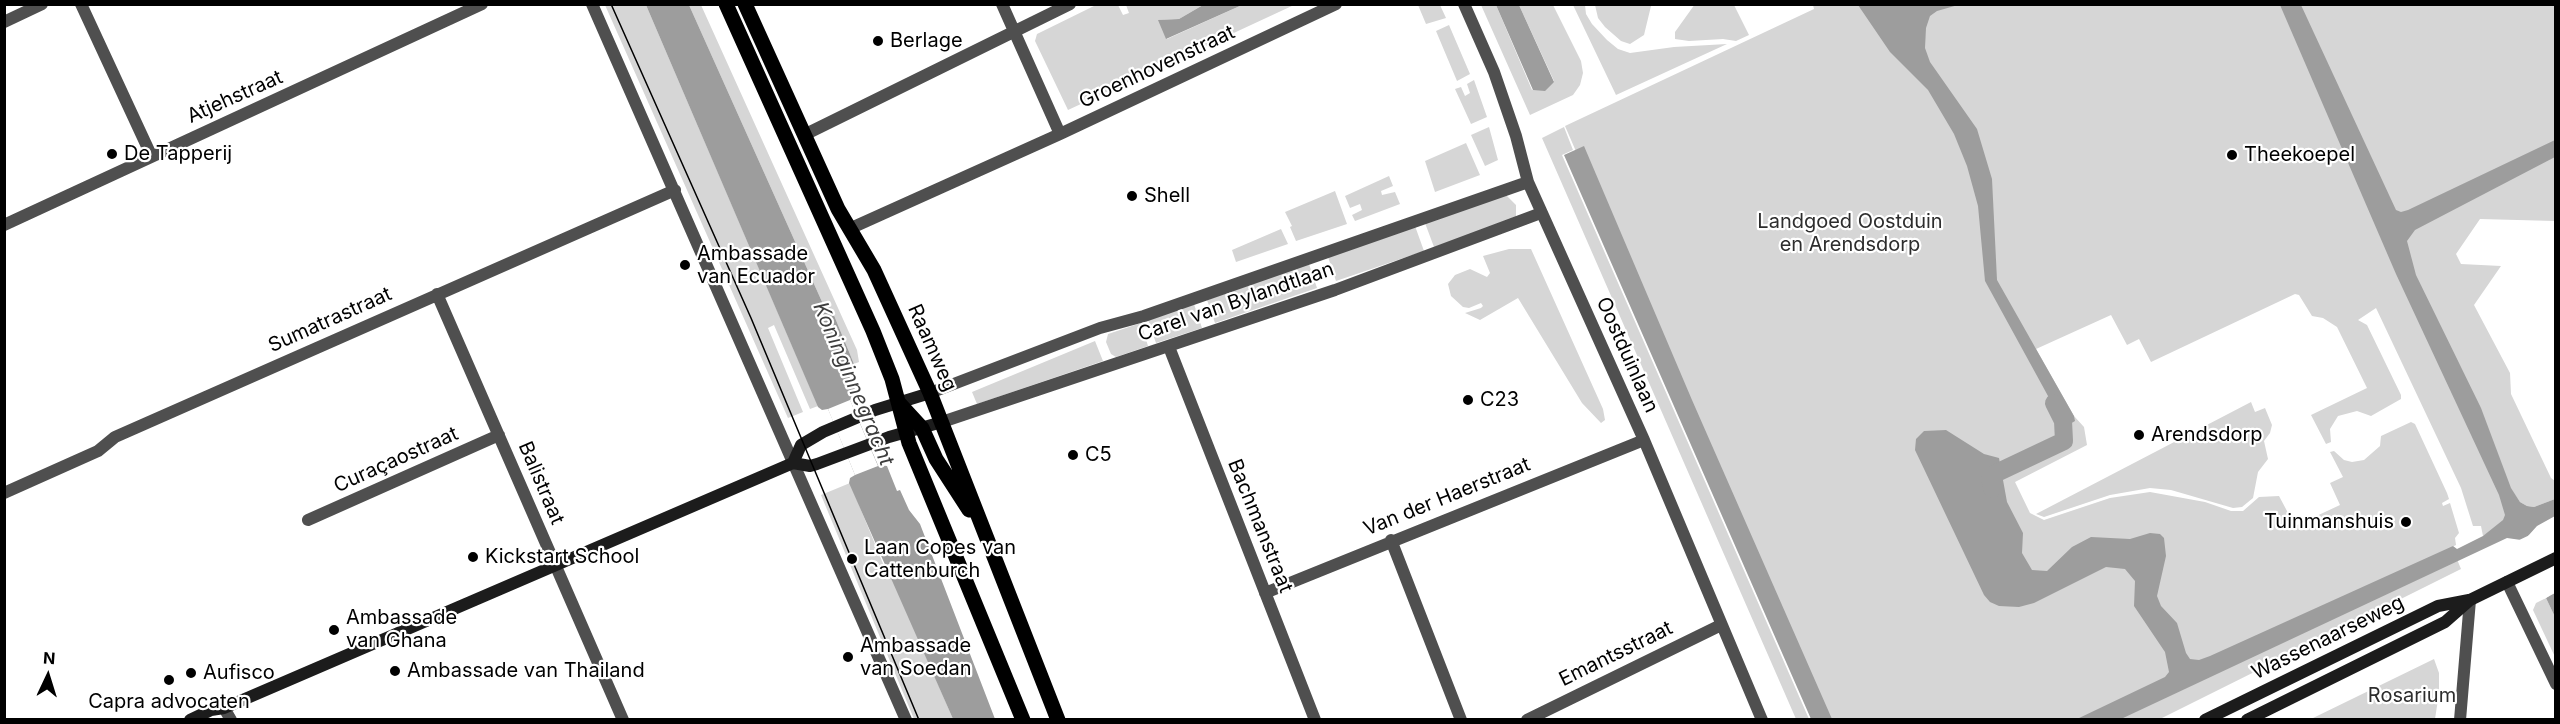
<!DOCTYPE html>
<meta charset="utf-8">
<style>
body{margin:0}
#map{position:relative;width:2560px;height:724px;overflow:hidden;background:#fff;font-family:Inter,sans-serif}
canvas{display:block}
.frame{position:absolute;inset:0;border:6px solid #000;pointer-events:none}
.north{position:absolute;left:18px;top:646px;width:60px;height:60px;-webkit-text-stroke:4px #fff;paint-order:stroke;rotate:4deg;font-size:16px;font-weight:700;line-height:24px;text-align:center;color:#000}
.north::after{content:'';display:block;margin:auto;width:21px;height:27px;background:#000;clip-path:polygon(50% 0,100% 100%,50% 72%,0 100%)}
</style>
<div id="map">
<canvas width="2560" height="724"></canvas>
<div class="frame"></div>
<div class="north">N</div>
</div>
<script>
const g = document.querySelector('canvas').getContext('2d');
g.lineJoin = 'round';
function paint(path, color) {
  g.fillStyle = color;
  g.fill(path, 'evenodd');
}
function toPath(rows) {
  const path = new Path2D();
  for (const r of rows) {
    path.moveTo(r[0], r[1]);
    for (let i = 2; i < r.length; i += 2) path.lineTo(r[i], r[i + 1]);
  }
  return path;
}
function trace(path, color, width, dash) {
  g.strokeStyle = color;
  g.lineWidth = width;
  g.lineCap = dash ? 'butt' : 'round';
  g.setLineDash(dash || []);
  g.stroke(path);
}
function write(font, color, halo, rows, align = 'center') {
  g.font = font + ' Inter,sans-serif';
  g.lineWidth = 4.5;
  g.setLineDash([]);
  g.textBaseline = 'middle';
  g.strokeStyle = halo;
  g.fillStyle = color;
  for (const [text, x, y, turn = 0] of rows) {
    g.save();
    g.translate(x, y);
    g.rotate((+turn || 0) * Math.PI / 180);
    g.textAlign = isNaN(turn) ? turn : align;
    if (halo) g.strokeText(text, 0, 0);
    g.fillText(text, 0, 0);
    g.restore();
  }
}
paint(toPath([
 [1695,4,1734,5,1749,35,1736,41,1723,39,1689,41,1675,39,1675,32],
 [605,5,646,5,818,406,810,409,774,325,768,328,803,412,788,418],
 [689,5,701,5,857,350,859,362,854,364,831,308,823,304],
 [1096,5,1118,5,1123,15,1129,13,1126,5,1203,5,1179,19,1159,20,1167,39,1242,5,1294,5,1068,110,1035,41,1037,34],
 [1418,5,1440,5,1446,18,1426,24],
 [1481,5,1496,5,1532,90,1554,81,1519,5,1553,5,1581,61,1583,73,1580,85,1573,95,1530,115],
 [1573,5,1585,5,1586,14,1592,24,1607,40,1618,49,1630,53,1674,47,1727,44,1616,95],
 [1595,5,1595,4,1657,5,1651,6,1644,35,1630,44,1621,41,1605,27,1598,18],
 [1813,5,2555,5,2555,221,2480,219,2456,254,2461,264,2501,266,2474,305,2510,373,2511,394,2551,478,2555,481,2555,499,2534,507,2527,506,2520,502,2511,489,2511,523,2483,536,2481,526,2473,526,2461,488,2376,308,2358,320,2367,325,2401,395,2401,399,2371,416,2357,411,2338,416,2330,429,2331,442,2326,444,2311,415,2367,388,2337,327,2323,318,2312,316,2299,295,2295,294,2151,362,2139,339,2127,345,2111,315,2036,349,2074,416,2084,427,2087,445,2015,482,2030,513,2044,520,2110,498,2150,492,2205,502,2231,511,2243,511,2259,497,2279,496,2295,526,2340,505,2330,483,2343,477,2330,452,2334,451,2344,460,2352,462,2364,460,2380,446,2381,436,2411,422,2415,424,2447,493,2449,499,2442,503,2443,506,2450,503,2459,533,2455,538,2456,545,2452,547,2461,569,2160,719,1822,719,1565,126,1814,9],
 [1449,25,1470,74,1457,81,1436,31],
 [1474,80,1487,117,1471,124,1455,89,1461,87,1465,96,1470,93,1467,84],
 [1489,127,1498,160,1485,166,1471,135],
 [1564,127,1573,150,1562,155,1809,719,1796,719,1542,138],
 [1466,143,1480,175,1435,192,1425,161],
 [1389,176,1393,186,1381,191,1382,195,1395,192,1400,204,1355,221,1352,215,1362,210,1360,204,1350,208,1345,196],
 [1335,191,1347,224,1296,241,1290,227,1292,226,1285,212],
 [1506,195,1516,205,1516,219,1434,247,1425,223],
 [1415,226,1424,251,1336,281,1328,257],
 [1281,229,1288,244,1236,262,1232,250],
 [1509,249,1531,249,1603,409,1605,420,1601,423,1582,403,1518,298,1480,320,1465,313,1481,308,1483,306,1481,303,1469,308,1463,307,1451,296,1448,284,1455,275,1470,269,1487,277,1490,273,1483,256],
 [1309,264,1317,288,1215,323,1207,300],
 [1194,304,1202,328,1156,343,1148,320],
 [1141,323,1148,346,1116,357,1111,354,1106,342,1108,334],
 [1095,341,1103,361,977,404,972,392],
 [2251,402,2255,412,2265,408,2272,425,2270,433,2264,441,2268,459,2258,472,2253,498,2242,507,2233,508,2171,490,2150,488,2110,495,2044,517,2036,514],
 [850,483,884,566,889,571,953,719,914,719,821,495],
 [2546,598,2555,617,2555,657,2533,610,2536,603],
 [2434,659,2439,673,2439,693,2435,719,2311,719]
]), '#d6d6d6');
paint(toPath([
 [646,5,689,5,823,304,831,308,854,364,846,368,856,392,855,397,850,400,878,465,887,466,897,491,900,490,909,510,920,524,995,719,953,719,849,483,850,478,855,475,831,416,828,409,822,410,818,407],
 [1203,5,1242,5,1166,39,1158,20,1179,19],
 [1496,5,1519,5,1554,82,1545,91,1533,90],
 [1858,5,1958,5,1937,11,1930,16,1926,28,1925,48,1930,62,1977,129,1992,179,1997,280,2074,416,2075,421,2065,427,1985,281,1978,206,1967,166,1954,134,1928,90,1890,52],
 [2280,5,2301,5,2396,210,2401,212,2408,210,2555,140,2555,157,2415,230,2407,241,2416,275,2481,408,2511,488,2520,502,2527,506,2534,507,2555,499,2555,516,2537,526,2528,536,2555,592,2555,617,2546,598,2549,596,2521,540,2507,538,2121,719,2077,719,2165,677,2169,672,2165,652,2134,606,2135,581,2125,569,2106,567,2034,603,2019,607,1999,606,1990,602,1984,595,1915,450,1916,439,1924,431,1946,430,1984,454,1999,458,2007,502,2023,533,2022,553,2032,570,2047,571,2072,547,2091,537,2130,539,2150,533,2160,534,2164,538,2166,556,2157,596,2161,606,2177,623,2186,653,2190,659,2199,660,2210,656,2453,546,2457,549,2483,536,2503,520,2505,515,2499,495,2396,274],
 [1584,146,1692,400,1832,719,1811,719,1564,155]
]), '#9d9d9d');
paint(toPath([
 [850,400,878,466,855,475,828,409],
 [2534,533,2532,536,2556,585,2555,593,2544,599,2545,595,2519,543,2515,542]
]), '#fff');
trace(toPath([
 [1992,489,1990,476,2064,441,2063,421,2054,403]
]), '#9d9d9d', 18);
trace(toPath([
 [81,4,151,155],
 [592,4,906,720],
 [1002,4,1060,134],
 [1464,4,1494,72,1516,136,1528,182,1644,440,1762,720],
 [4,22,42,4],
 [804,135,1070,4],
 [4,225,482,4],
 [849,229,1060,134,1336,4],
 [437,294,623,720],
 [1169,347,1315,720],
 [930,393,1100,328,1144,316,1528,182],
 [942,422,1335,290,1541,213],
 [4,493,98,451,115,437,675,190],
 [308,520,499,435],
 [1391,540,1461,720],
 [2507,582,2556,684],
 [1265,593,1644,440],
 [224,708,231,720],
 [1527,720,1721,625],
 [2460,720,2470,600]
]), '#4f4f4f', 12);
trace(toPath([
 [793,463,801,445,823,432,875,410,930,393],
 [190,720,211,710,224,708,793,463,810,466,817,464,889,437,942,422],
 [2205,720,2438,606,2469,600],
 [2247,720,2445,622,2470,600,2556,558]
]), '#1c1c1c', 12);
trace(toPath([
 [726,4,873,331,892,379,909,443,1023,720],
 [745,4,838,209,874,270,930,393,1058,720],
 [899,403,922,428,936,459,969,510]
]), '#000', 15);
trace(toPath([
 [611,4,751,318,919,720]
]), '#000', 1.5);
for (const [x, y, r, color] of [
 [878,41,6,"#000"],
 [112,154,6,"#000"],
 [2232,155,6,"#000"],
 [1132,196,6,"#000"],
 [685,265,6,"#000"],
 [1468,400,6,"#000"],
 [2139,435,6,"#000"],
 [1073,455,6,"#000"],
 [2406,522,6,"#000"],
 [473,557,6,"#000"],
 [852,559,6,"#000"],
 [334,630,6,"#000"],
 [848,657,6,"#000"],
 [395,671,6,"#000"],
 [191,673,6,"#000"],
 [169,680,6,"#000"]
]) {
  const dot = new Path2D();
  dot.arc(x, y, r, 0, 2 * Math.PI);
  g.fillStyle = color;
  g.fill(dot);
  trace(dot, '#fff', 2);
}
write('20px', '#000', '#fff', [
 ["Berlage",890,41],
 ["De Tapperij",124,154],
 ["Theekoepel",2244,155],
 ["Shell",1144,196],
 ["Ambassade",697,254],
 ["van Ecuador",697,277],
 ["C23",1480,400],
 ["Arendsdorp",2151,435],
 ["C5",1085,455],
 ["Tuinmanshuis",2394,522,"right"],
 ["Laan Copes van",864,548],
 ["Cattenburch",864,571],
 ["Kickstart School",485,557],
 ["Ambassade",346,618],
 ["van Ghana",346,641],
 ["Ambassade",860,646],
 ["van Soedan",860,669],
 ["Ambassade van Thailand",407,671],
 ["Aufisco",203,673],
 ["Capra advocaten",169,702,"center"]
], 'left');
write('20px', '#000', '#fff', [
 ["Groenhovenstraat",1157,67,-25],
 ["Atjehstraat",235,97,-24],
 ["Carel van Bylandtlaan",1236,302,-19],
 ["Sumatrastraat",330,320,-24],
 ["Raamweg",932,348,66],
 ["Oostduinlaan",1627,355,66],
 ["Curaçaostraat",396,460,-24],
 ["Balistraat",541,483,67],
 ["Van der Haerstraat",1447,497,-22],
 ["Bachmanstraat",1260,526,68],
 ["Wassenaarseweg",2328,638,-26],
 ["Emantsstraat",1616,654,-26]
]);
write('20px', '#2d2d2d', '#fff', [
 ["Landgoed Oostduin",1850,222],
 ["en Arendsdorp",1850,245],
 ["Rosarium",2412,696]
]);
write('italic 21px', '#3e3e3e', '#fff', [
 ["Koninginnegracht",853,384,67]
]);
</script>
